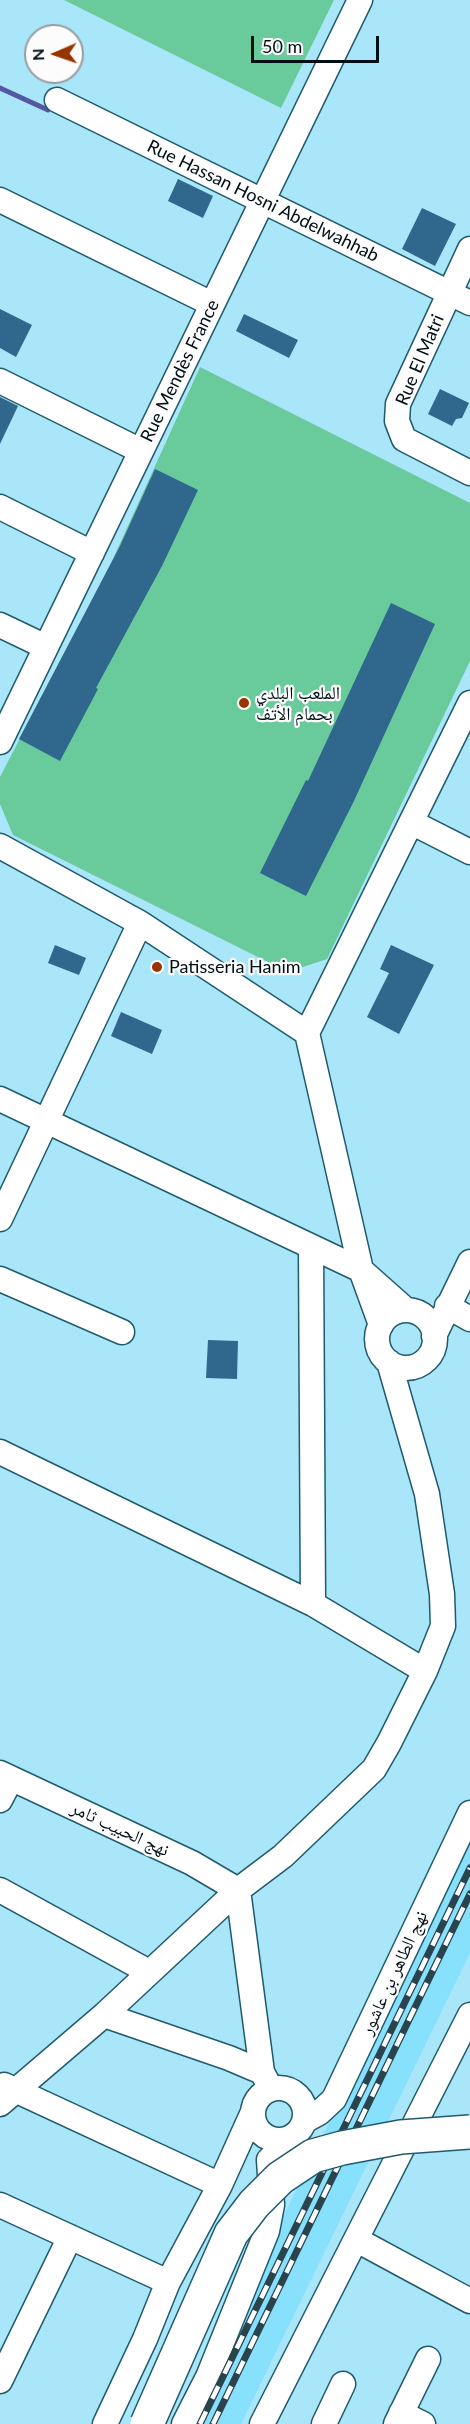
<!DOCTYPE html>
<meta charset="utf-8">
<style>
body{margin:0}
#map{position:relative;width:470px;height:2424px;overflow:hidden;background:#aae6fa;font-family:Lato,sans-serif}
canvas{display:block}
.north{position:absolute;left:24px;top:24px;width:60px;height:60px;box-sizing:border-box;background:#fcfcfc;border:2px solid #979da0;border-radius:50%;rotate:268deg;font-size:16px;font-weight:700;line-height:24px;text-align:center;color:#000e15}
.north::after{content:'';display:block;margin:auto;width:21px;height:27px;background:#983400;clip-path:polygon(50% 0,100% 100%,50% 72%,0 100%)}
.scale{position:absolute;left:251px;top:36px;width:128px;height:27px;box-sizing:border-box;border:3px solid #000e15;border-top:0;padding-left:8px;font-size:18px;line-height:21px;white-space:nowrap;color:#000e15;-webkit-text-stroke:4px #fcfcfc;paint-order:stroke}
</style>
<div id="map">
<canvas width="470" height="2424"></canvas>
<div class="north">N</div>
<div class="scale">50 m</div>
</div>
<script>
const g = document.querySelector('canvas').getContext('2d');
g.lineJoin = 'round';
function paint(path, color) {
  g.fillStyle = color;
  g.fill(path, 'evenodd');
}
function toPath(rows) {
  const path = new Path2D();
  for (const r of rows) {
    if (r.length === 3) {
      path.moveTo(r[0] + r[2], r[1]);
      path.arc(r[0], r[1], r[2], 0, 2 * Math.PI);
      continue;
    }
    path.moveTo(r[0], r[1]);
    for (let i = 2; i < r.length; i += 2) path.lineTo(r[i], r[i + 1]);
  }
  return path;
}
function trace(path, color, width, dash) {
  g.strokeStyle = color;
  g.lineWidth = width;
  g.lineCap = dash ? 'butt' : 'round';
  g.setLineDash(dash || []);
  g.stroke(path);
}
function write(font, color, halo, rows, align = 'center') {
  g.font = font + ' Lato,"Noto Naskh Arabic",sans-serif';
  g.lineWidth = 4.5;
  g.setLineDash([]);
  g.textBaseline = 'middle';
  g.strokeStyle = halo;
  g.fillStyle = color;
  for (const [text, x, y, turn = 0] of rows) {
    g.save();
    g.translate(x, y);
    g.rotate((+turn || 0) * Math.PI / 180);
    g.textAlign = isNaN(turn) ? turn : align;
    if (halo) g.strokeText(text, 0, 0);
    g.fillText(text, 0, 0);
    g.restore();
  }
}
paint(toPath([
 [470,1834,470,1953,241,2424,182,2424]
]), '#87e0fc');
paint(toPath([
 [64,0,334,0,281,108],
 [200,367,470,503,470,661,327,959,288,972,13,835,0,804,0,777,112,561]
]), '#69ca9b');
trace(toPath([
 [0,88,48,110]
]), '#5358a0', 5);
paint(toPath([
 [178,179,213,196,203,218,168,201],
 [422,208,456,224,435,266,402,249],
 [0,309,32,325,16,357,0,348],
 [244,314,298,340,289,358,236,331],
 [440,389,469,403,462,418,456,419,452,426,428,414],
 [0,397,18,406,0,444],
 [155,469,198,490,162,566,96,688,98,689,60,761,19,739,120,546],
 [391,603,435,624,353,803,306,896,260,873,306,780,308,781],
 [55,945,86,958,79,975,48,963],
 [391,945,434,965,399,1034,367,1017,389,973,380,969],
 [121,1012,162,1030,152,1054,111,1036],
 [208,1340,238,1341,237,1379,206,1378]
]), '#2f678d');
const minor = toPath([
 [57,100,470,303],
 [0,200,212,304],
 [470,249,398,404,397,421,404,439,470,473],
 [0,381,141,451],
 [0,507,92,553],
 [0,625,46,647],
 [0,742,360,0],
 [413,823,470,852],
 [0,846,140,923,307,1033],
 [0,1099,361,1270,406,1310],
 [0,1219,140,923],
 [311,1247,313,1604],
 [0,1279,122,1332],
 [447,1306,470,1319],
 [406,1339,29],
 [381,1325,361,1270,307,1033,470,703],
 [434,1336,470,1262],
 [0,1452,313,1604,425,1671],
 [0,1773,192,1863,238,1890,262,2072,271,2089],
 [0,1800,11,1779],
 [0,1890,149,1972],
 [104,2015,229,2058,262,2072],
 [4,2085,220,2185],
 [279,2114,26],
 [0,2104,104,2015,238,1890,283,1856,374,1769,389,1743,425,1671,443,1626,442,1594,427,1494,389,1362],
 [305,2116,308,2119,319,2113,334,2099,470,1813],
 [0,2205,168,2282],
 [357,2240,470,2301],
 [0,2381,70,2237],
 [401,2413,423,2424],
 [105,2424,145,2339,168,2282,220,2185,253,2112],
 [184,2424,208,2377,267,2231,272,2205,269,2160,296,2134],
 [262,2424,470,2015],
 [324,2424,343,2384],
 [396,2424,428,2359]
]);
trace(minor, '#1f5b6d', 27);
trace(minor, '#fff', 24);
const rail = toPath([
 [200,2424,470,1868],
 [213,2424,470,1894]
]);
trace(rail, '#2a444e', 7);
trace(rail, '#fcfcfc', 4.5, [14]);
const highwayBridge = toPath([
 [147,2424,231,2234,254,2204,280,2178,313,2156,342,2148,401,2137,470,2132]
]);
trace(highwayBridge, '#1f5b6d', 36, []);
trace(highwayBridge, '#fff', 33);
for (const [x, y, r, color] of [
 [244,703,6,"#983400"],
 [157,967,6,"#983400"]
]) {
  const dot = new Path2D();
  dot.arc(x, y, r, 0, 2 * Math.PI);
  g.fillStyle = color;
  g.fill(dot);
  trace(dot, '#fcfcfc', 2);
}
write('18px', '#000e15', '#fcfcfc', [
 ["Rue Hassan Hosni Abdelwahhab",263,201,26],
 ["Rue El Matri",420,360,-67],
 ["Rue Mendès France",180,371,-64],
 ["نهج الحبيب ثامر",120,1829,25],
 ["نهج الطاهر بن عاشور",394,1973,-65]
]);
write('18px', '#000e15', '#fcfcfc', [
 ["الملعب البلدي",256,693],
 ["بحمام الأتف",256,714],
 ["Patisseria Hanim",169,967]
], 'left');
</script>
